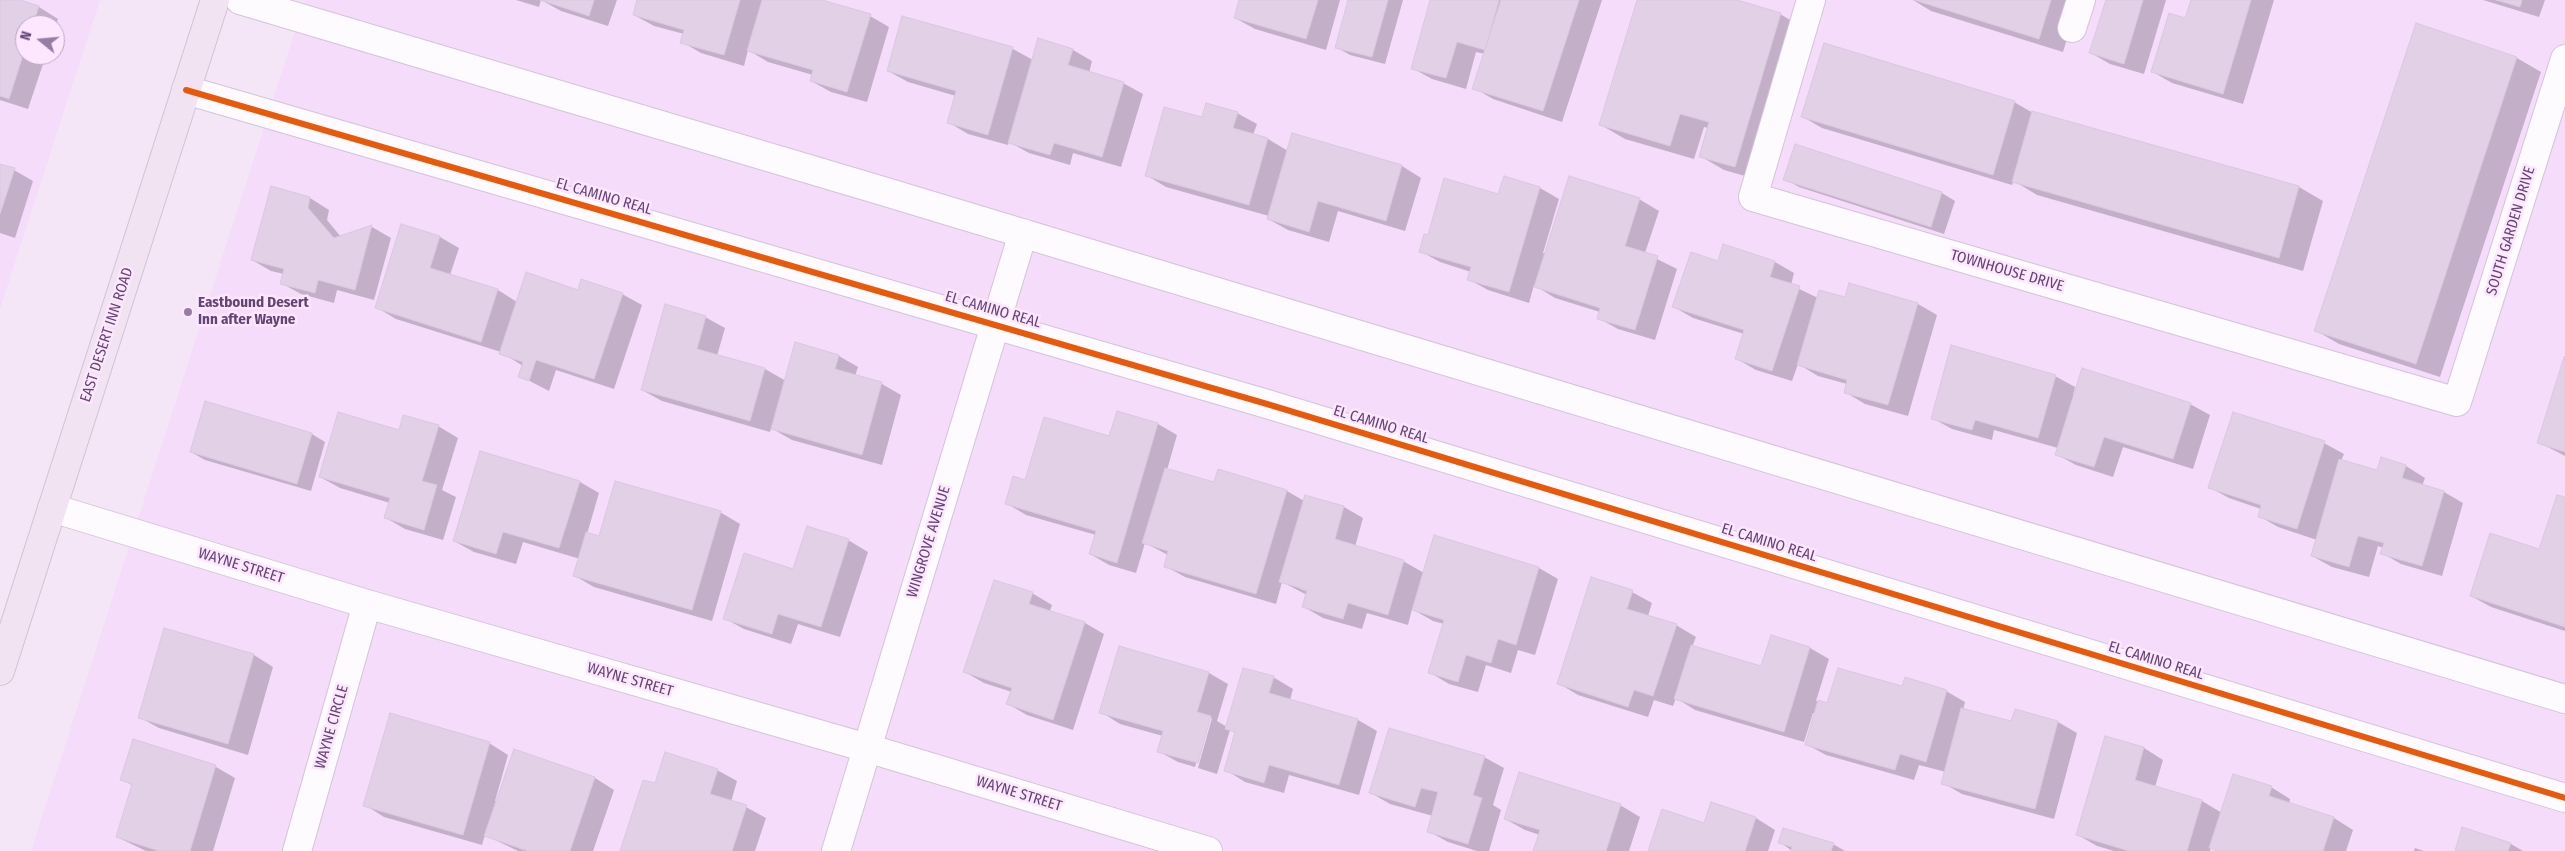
<!DOCTYPE html>
<style>
body{margin:0}
#map{position:relative;width:2565px;height:851px;overflow:hidden;background:#f5e6f7;font-family:"Fira Sans Condensed",sans-serif}
canvas{display:block}
.north{position:absolute;left:15px;top:15px;width:50px;height:50px;box-sizing:border-box;background:#fce7ff;border:1px solid #bfa6c9;border-radius:50%;rotate:287deg;font-size:14px;font-weight:700;line-height:20px;text-align:center;color:#644477}
.north::after{content:'';display:block;margin:auto;width:18px;height:22px;background:#977da4;clip-path:polygon(50% 0,100% 100%,50% 72%,0 100%)}
</style>
<div id="map">
<canvas width="2565" height="851"></canvas>
<div class="north">N</div>
</div>
<script>
const g = document.querySelector('canvas').getContext('2d');
g.lineJoin = 'round';
function paint(path, color) {
  g.fillStyle = color;
  g.fill(path, 'evenodd');
}
function toPath(rows) {
  const path = new Path2D();
  for (const r of rows) {
    path.moveTo(r[0], r[1]);
    for (let i = 2; i < r.length; i += 2) path.lineTo(r[i], r[i + 1]);
  }
  return path;
}
function trace(path, color, width, dash) {
  g.strokeStyle = color;
  g.lineWidth = width;
  g.lineCap = dash ? 'butt' : 'round';
  g.setLineDash(dash || []);
  g.stroke(path);
}
function write(font, color, halo, rows, align = 'center') {
  g.font = font + ' "Fira Sans Condensed",sans-serif';
  g.lineWidth = 5;
  g.setLineDash([]);
  g.textBaseline = 'middle';
  g.strokeStyle = halo;
  g.fillStyle = color;
  for (const [text, x, y, turn = 0] of rows) {
    g.save();
    g.translate(x, y);
    g.rotate((+turn || 0) * Math.PI / 180);
    g.textAlign = isNaN(turn) ? turn : align;
    if (halo) g.strokeText(text, 0, 0);
    g.fillText(text, 0, 0);
    g.restore();
  }
}
paint(toPath([
 [0,0,100,0,0,309],
 [25,25,55,25,55,55,25,55],
 [305,0,2565,0,2565,851,31,851]
]), '#f4dcfa');
paint(toPath([
 [0,0,16,0,39,7,58,19,55,28,55,25,25,25,25,55,46,55,28,109,0,100],
 [516,0,617,0,608,26,561,11,541,0,539,7],
 [638,0,818,0,870,16,889,27,867,102,831,92,811,81,813,75,768,62,748,50,744,66,701,53,682,42,684,34,654,26,634,15],
 [1241,0,1340,0,1326,50,1255,29,1235,18],
 [1349,0,1403,0,1385,64,1350,55,1336,47],
 [1431,0,1602,0,1562,122,1493,99,1474,88,1485,54,1476,52,1466,89,1432,79,1412,68],
 [1638,0,1732,0,1780,14,1804,28,1759,180,1724,170,1700,156,1708,128,1704,127,1694,159,1625,139,1601,125],
 [1913,0,2079,0,2063,52,1931,11],
 [2107,0,2166,0,2144,74,2110,64,2091,53],
 [2192,0,2274,0,2243,104,2172,83,2153,72,2186,20],
 [2483,0,2545,0,2539,17],
 [1039,40,1073,50,1092,61,1089,73,1123,83,1143,94,1121,167,1073,153,1070,165,1029,153,1009,142,1008,145,968,134,948,122,956,96,908,82,888,71,1013,49,1033,60],
 [2517,58,2541,72,2440,377,2339,344,2315,330],
 [2014,102,2033,113,2299,187,2323,201,2303,271,2037,195,2014,181,2012,185,1822,128,1803,117],
 [1237,113,1257,124,1253,135,1268,139,1288,151,1293,135,1402,166,1421,178,1405,231,1338,211,1329,242,1288,230,1268,219,1269,216,1166,187,1146,175,1202,119],
 [0,165,14,170,33,181,15,238,0,233],
 [1505,178,1540,188,1559,199,1543,253,1546,254,1639,199,1659,211,1645,253,1677,269,1655,340,1618,329,1598,318,1600,312,1555,298,1534,285,1529,303,1488,290,1468,279,1471,272,1440,262,1420,251,1429,236,1499,196],
 [1785,179,1942,193,1955,201,1944,234,1799,187],
 [310,198,329,210,327,220,341,237,372,227,391,238,374,300,337,290,334,303,301,294,281,283,284,274,271,271,252,260],
 [402,226,440,237,459,248,450,275,498,290,517,302,578,291,622,294,642,305,614,389,556,370,549,391,520,376,523,366,501,352,396,319,376,307],
 [1775,262,1794,273,1791,285,1818,298,1918,304,1937,315,1908,416,1865,404,1845,392,1847,384,1818,376,1798,364,1792,381,1756,370,1737,359,1744,334,1693,318,1674,307,1718,263],
 [705,317,725,328,717,356,765,369,786,381,839,356,858,367,855,376,882,384,901,395,882,465,792,440,771,428,770,432,662,401,642,390],
 [2565,358,2565,456,2538,442],
 [2055,376,2075,387,2073,395,2075,396,2190,404,2210,415,2193,469,2123,447,2113,477,2076,465,2056,454,2058,448,1994,430,1992,440,1952,429,1932,418],
 [1117,412,1158,424,1177,435,1167,470,1215,484,1287,491,1304,501,1306,496,1344,507,1363,518,1355,547,1403,561,1424,573,1539,568,1558,579,1535,655,1518,650,1511,673,1486,665,1478,692,1449,684,1429,672,1444,624,1433,621,1412,609,1408,625,1367,613,1362,629,1323,618,1304,607,1307,595,1282,582,1276,604,1185,577,1165,566,1168,555,1145,543,1136,573,1109,565,1090,554,1096,535,1026,515,1006,503,1026,481,1110,438],
 [1300,587,1313,593,1300,589],
 [438,426,458,438,442,490,456,497,443,540,405,529,386,518,390,503,340,488,320,477,400,431],
 [312,434,325,442,311,491,205,460,191,452],
 [2324,443,2344,454,2341,461,2378,472,2406,466,2425,478,2422,486,2444,492,2463,503,2442,576,2401,564,2382,553,2383,548,2378,546,2369,577,2332,567,2312,556,2317,540,2278,527,2259,516,2261,509,2229,498,2209,487],
 [580,482,599,493,587,534,600,538,720,512,740,524,712,621,594,587,575,576,580,559,523,542,516,564,474,552,454,541],
 [2565,499,2565,631,2491,607,2471,596,2540,551],
 [848,540,868,552,840,637,798,624,791,644,744,629,724,618,794,571],
 [1632,592,1652,603,1648,616,1676,625,1696,637,1692,647,1762,668,1772,636,1810,648,1829,659,1816,701,1828,704,1903,688,1946,691,1965,702,1963,710,2012,723,2016,711,2058,722,2077,733,2054,819,1962,794,1943,783,1946,772,1919,765,1914,780,1826,755,1806,744,1815,713,1813,713,1804,742,1695,710,1676,698,1673,706,1654,700,1648,717,1578,695,1558,683],
 [1032,593,1052,605,1050,611,1085,623,1104,634,1073,730,1027,715,1008,704,1012,692,984,683,965,672],
 [165,629,254,655,273,667,248,755,159,728,139,717],
 [1209,673,1228,684,1217,721,1227,727,1273,677,1293,689,1290,700,1358,720,1377,731,1359,795,1289,775,1284,793,1245,782,1226,770,1236,733,1230,730,1217,774,1198,768,1212,718,1209,718,1195,767,1178,762,1158,751,1163,736,1120,724,1101,712],
 [2106,737,2144,748,2163,760,2155,787,2202,801,2222,813,2271,787,2290,799,2289,804,2334,818,2353,830,2346,851,2217,851,2211,848,2210,851,2114,851,2097,846,2078,835],
 [134,741,216,767,235,778,213,851,146,851,117,837,133,786,122,779],
 [489,743,508,755,495,801,595,778,614,790,593,851,518,851,485,835,482,845,384,817,365,805],
 [1484,757,1504,768,1493,805,1501,810,1489,851,1477,851,1448,842,1428,831,1433,816,1390,804,1371,793],
 [717,770,737,781,731,802,746,807,766,818,755,851,622,851,656,785],
 [1712,803,1756,818,1775,830,1768,851,1650,851,1705,824],
 [1620,805,1640,817,1629,851,1535,851,1540,835,1525,830,1505,819],
 [1780,842,1833,844,1845,851,1792,851],
 [2511,844,2523,851,2456,851],
 [2415,848,2424,851,2414,851]
]), '#0003');
const building = toPath([
 [0,0,20,0,39,6,33,25,25,25,25,49,9,99,0,96,0,0],
 [540,0,594,0,589,16,540,0],
 [637,0,740,0,724,55,680,43,684,30,633,15,637,0],
 [762,0,822,0,871,14,847,92,810,81,813,70,747,51,762,0],
 [1239,0,1318,0,1306,39,1234,18,1239,0],
 [1348,0,1388,0,1372,57,1335,48,1348,0],
 [1430,0,1499,0,1485,50,1457,42,1446,78,1411,69,1430,0],
 [1501,0,1579,0,1543,111,1472,89,1501,0],
 [1637,0,1737,0,1781,13,1735,167,1699,157,1709,122,1680,114,1670,146,1599,125,1637,0],
 [1914,0,2051,0,2039,39,1914,0],
 [2106,0,2143,0,2124,64,2089,53,2106,0],
 [2191,0,2251,0,2223,94,2151,72,2169,13,2185,18,2191,0],
 [2496,0,2522,0,2520,7,2496,0],
 [902,16,1013,47,988,135,947,123,956,91,887,71,902,16],
 [2416,23,2517,57,2416,364,2314,331,2416,23],
 [1038,38,1073,49,1068,65,1124,82,1102,157,1054,143,1050,155,1008,143,1038,38],
 [1824,43,2015,101,1993,175,1801,117,1824,43],
 [1206,103,1238,112,1233,128,1268,138,1249,205,1145,176,1164,107,1202,117,1206,103],
 [2032,111,2299,186,2279,258,2012,182,2032,111],
 [1292,133,1402,165,1386,221,1318,201,1309,232,1267,219,1292,133],
 [1795,144,1942,192,1931,227,1783,180,1795,144],
 [0,164,15,168,0,214,0,164],
 [1504,176,1540,187,1509,292,1467,280,1471,267,1419,252,1424,234,1428,235,1444,178,1498,194,1504,176],
 [1569,176,1640,198,1625,246,1658,256,1635,330,1597,319,1600,308,1534,287,1569,176],
 [271,186,310,197,308,208,334,238,372,225,355,290,318,280,315,293,280,284,284,269,251,260,271,186],
 [401,224,440,236,430,268,498,289,481,342,375,308,401,224],
 [1723,244,1775,261,1770,277,1800,286,1772,371,1735,359,1744,330,1672,307,1691,252,1718,261,1723,244],
 [526,272,578,290,581,279,623,293,594,379,536,360,529,381,518,377,523,362,499,354,526,272],
 [1849,283,1918,303,1888,405,1844,393,1847,380,1797,365,1819,290,1845,297,1849,283],
 [665,304,706,316,697,349,765,368,750,421,641,390,665,304],
 [795,342,839,355,835,369,882,382,862,455,771,429,795,342],
 [1951,345,2056,375,2038,438,1975,420,1972,430,1931,419,1951,345],
 [2564,357,2565,357,2565,452,2537,443,2564,357],
 [2082,368,2191,403,2173,459,2104,437,2094,467,2055,455,2082,368],
 [205,401,312,433,297,484,190,452,205,401],
 [1117,411,1158,423,1117,563,1089,554,1096,531,1005,504,1013,476,1025,480,1044,417,1109,436,1117,411],
 [338,412,399,430,403,415,439,425,422,481,437,485,424,530,384,518,390,498,319,477,338,412],
 [2233,412,2325,441,2297,529,2258,517,2261,505,2208,488,2233,412],
 [480,451,580,481,559,548,503,532,496,554,453,541,480,451],
 [2381,457,2406,465,2402,478,2444,491,2422,566,2380,554,2384,543,2358,536,2349,567,2311,556,2339,459,2377,470,2381,457],
 [1165,468,1214,482,1218,469,1287,490,1256,594,1164,567,1168,551,1142,543,1165,468],
 [615,481,721,511,692,610,573,576,586,532,599,536,615,481],
 [1305,495,1344,506,1335,539,1404,560,1388,615,1348,603,1343,619,1302,607,1307,590,1279,582,1305,495],
 [2557,495,2565,497,2565,627,2470,596,2490,533,2539,549,2557,495],
 [807,526,849,539,821,627,778,614,772,634,723,619,744,553,793,569,807,526],
 [1434,535,1539,567,1516,645,1498,639,1491,663,1466,655,1458,682,1428,673,1444,620,1412,610,1434,535],
 [1591,577,1633,590,1627,609,1677,624,1653,696,1634,690,1628,707,1557,684,1591,577],
 [994,580,1033,592,1029,604,1085,622,1053,720,1006,704,1012,688,963,672,994,580],
 [164,628,254,654,228,744,138,718,164,628],
 [1771,635,1810,647,1784,732,1674,699,1691,645,1761,666,1771,635],
 [1119,646,1209,672,1197,712,1211,716,1198,763,1157,752,1163,731,1099,713,1119,646],
 [1243,668,1274,676,1269,693,1358,719,1339,785,1269,765,1264,783,1224,771,1235,732,1225,729,1243,668],
 [1838,668,1902,686,1905,677,1947,690,1926,762,1900,754,1895,770,1805,745,1818,700,1827,703,1838,668],
 [1961,708,2011,721,2015,709,2058,721,2035,809,1941,784,1961,708],
 [390,713,490,742,463,835,363,806,390,713],
 [1389,728,1485,756,1473,795,1482,798,1468,844,1427,832,1438,792,1421,788,1415,807,1369,793,1389,728],
 [2105,736,2144,747,2135,780,2202,800,2187,851,2129,851,2076,835,2105,736],
 [133,739,216,765,190,851,159,851,116,837,132,784,120,780,133,739],
 [514,749,595,777,570,851,528,851,484,836,514,749],
 [665,752,718,769,710,794,747,805,732,851,620,851,643,780,655,783,665,752],
 [1519,772,1621,804,1606,851,1533,851,1540,830,1504,819,1519,772],
 [2233,774,2272,786,2269,796,2334,817,2323,851,2218,851,2209,848,2233,774],
 [1711,802,1756,817,1745,851,1648,851,1662,809,1704,823,1711,802],
 [2462,827,2511,843,2508,851,2455,851,2462,827],
 [1783,828,1834,843,1831,851,1791,851,1792,847,1778,843,1783,828]
]);
paint(building, '#e1d0e6');
trace(building, '#dac8e0', 1);
const minor = toPath([
 [240,0,886,192,2565,699],
 [1811,0,1753,197,2457,402,2565,59],
 [2072,28,2081,0],
 [186,90,1267,404,2565,798],
 [52,508,367,604,867,748,1208,851],
 [297,851,367,604],
 [836,851,1023,233]
]);
const primary = toPath([
 [0,671,215,0]
]);
trace(minor, '#d3c4d8', 30);
trace(primary, '#d0c3d6', 30);
trace(minor, '#fefbfe', 28);
trace(primary, '#f1e3f2', 28);
trace(toPath([
 [186,90,1267,404,2565,798]
]), '#e8590c', 6);
for (const [x, y, r, color] of [
 [188,312,5,"#977da4"]
]) {
  const dot = new Path2D();
  dot.arc(x, y, r, 0, 2 * Math.PI);
  g.fillStyle = color;
  g.fill(dot);
  trace(dot, '#fce7ff', 2);
}
write('15px', '#644477', '#fce7ff', [
 ["EL CAMINO REAL",604,197,16],
 ["SOUTH GARDEN DRIVE",2511,231,-73],
 ["TOWNHOUSE DRIVE",2007,271,16],
 ["EL CAMINO REAL",993,310,16],
 ["EAST DESERT INN ROAD",107,335,-72],
 ["EL CAMINO REAL",1381,425,17],
 ["WINGROVE AVENUE",929,542,-73],
 ["EL CAMINO REAL",1769,543,17],
 ["WAYNE STREET",241,566,17],
 ["EL CAMINO REAL",2156,661,17],
 ["WAYNE STREET",630,680,16],
 ["WAYNE CIRCLE",332,727,-74],
 ["WAYNE STREET",1019,794,17]
]);
write('bold 15px', '#644477', '#fce7ff', [
 ["Eastbound Desert",198,303],
 ["Inn after Wayne",198,320]
], 'left');
</script>
